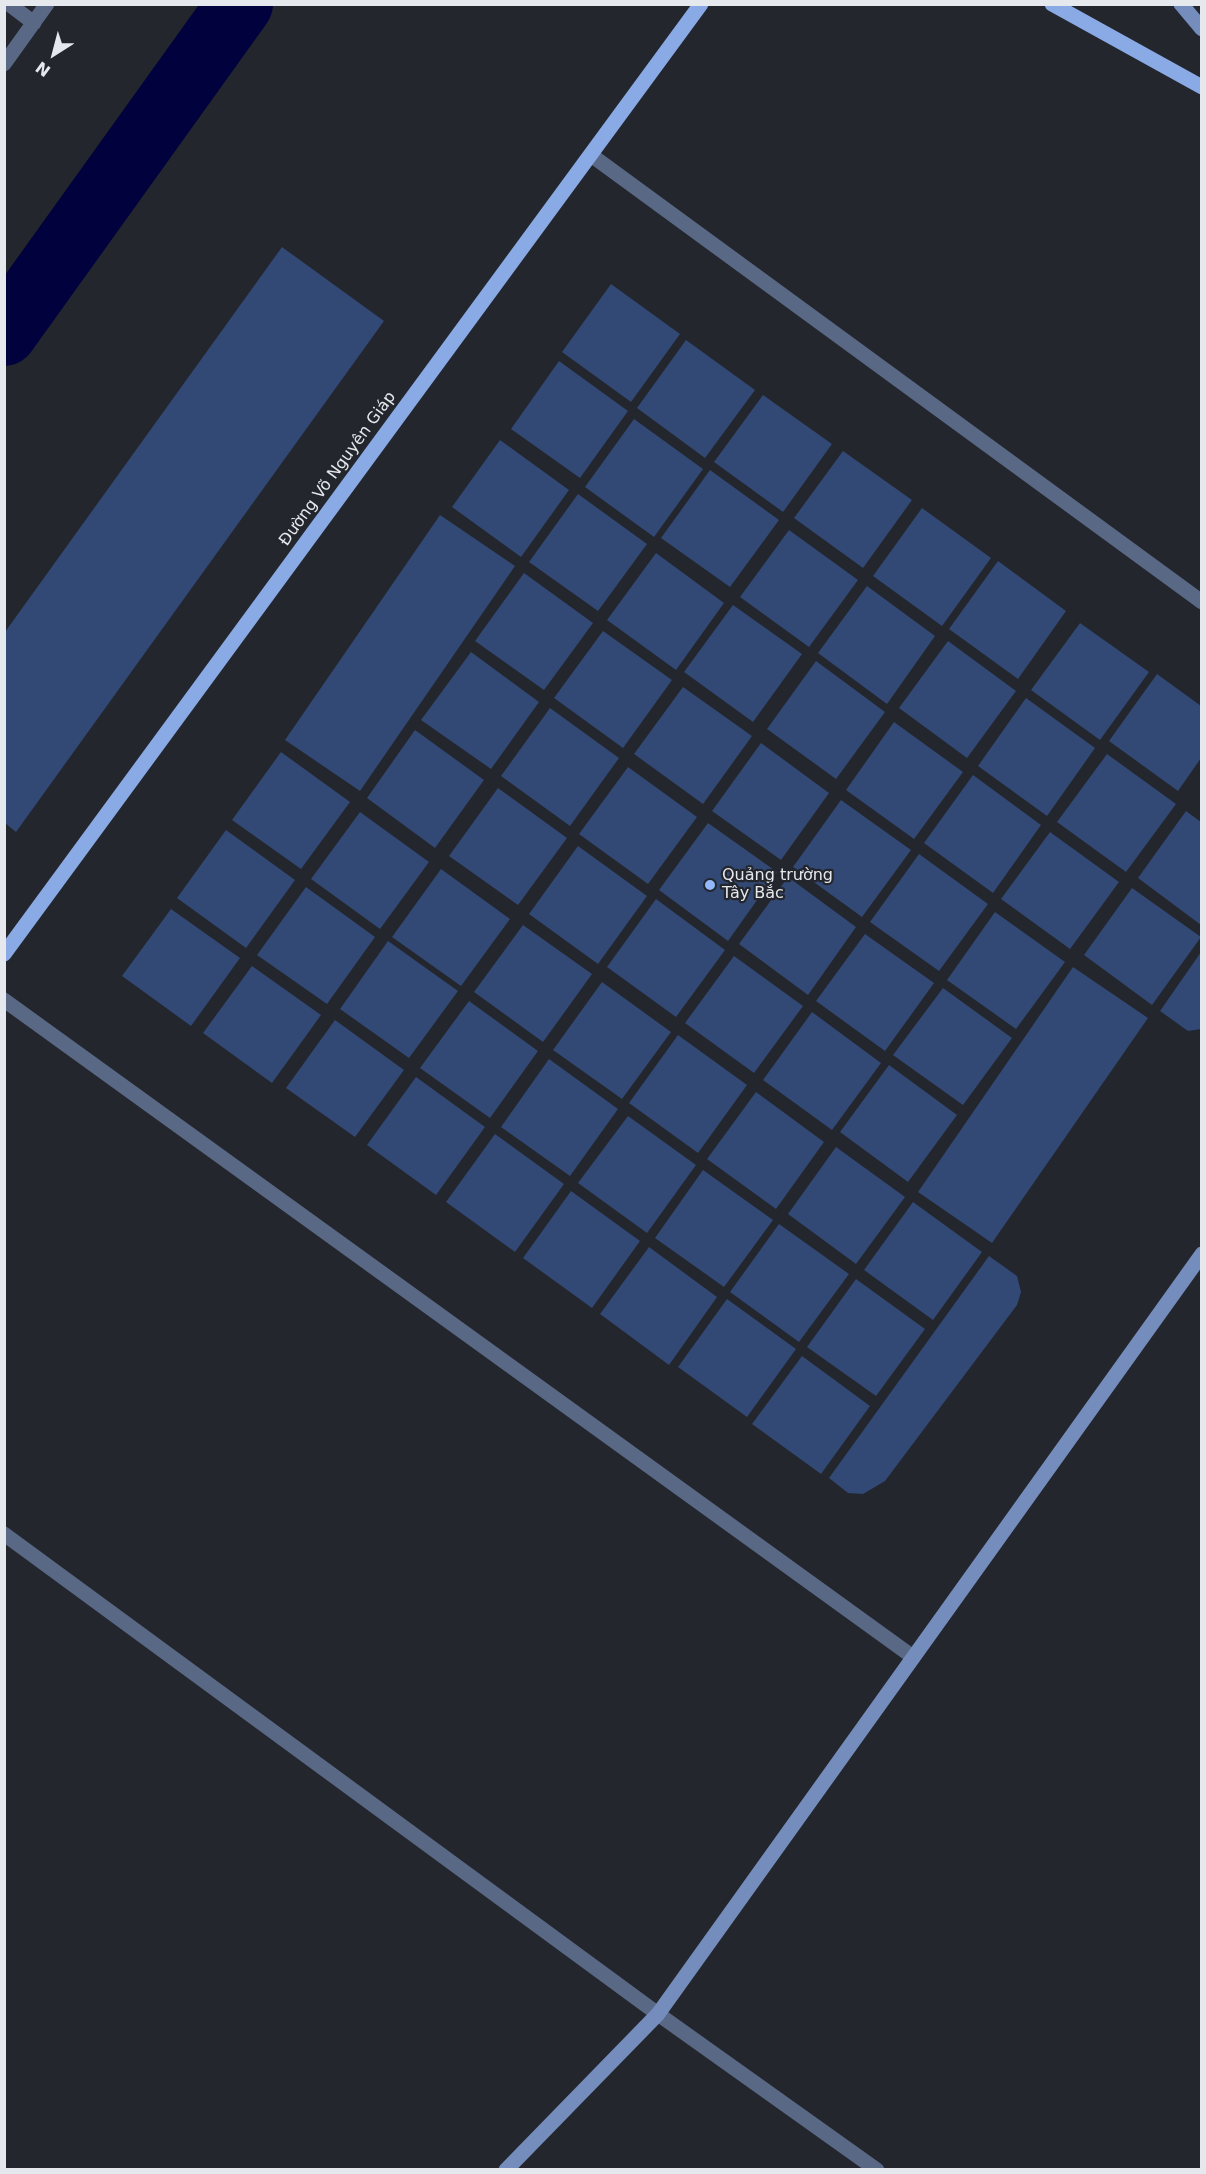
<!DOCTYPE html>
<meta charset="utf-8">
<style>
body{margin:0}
#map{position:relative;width:1206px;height:2174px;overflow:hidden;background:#23262d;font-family:"DejaVu Sans",sans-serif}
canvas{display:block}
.frame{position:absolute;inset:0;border:6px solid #e5e8ec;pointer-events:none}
.north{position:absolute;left:24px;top:24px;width:60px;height:60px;-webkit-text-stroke:4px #23262d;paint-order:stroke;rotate:216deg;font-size:16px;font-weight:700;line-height:24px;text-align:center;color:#e5e8ec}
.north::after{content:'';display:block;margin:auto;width:21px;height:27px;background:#e5e8ec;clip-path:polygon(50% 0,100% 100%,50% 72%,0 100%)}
</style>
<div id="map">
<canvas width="1206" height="2174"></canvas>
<div class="frame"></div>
<div class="north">N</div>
</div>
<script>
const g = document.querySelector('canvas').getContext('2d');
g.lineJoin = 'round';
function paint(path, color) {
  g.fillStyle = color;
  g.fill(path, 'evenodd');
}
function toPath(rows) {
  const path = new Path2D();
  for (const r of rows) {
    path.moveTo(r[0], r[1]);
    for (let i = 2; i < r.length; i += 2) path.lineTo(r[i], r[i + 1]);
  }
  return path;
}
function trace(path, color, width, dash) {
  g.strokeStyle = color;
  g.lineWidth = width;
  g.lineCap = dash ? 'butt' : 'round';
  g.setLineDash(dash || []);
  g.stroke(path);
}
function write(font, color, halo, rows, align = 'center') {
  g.font = font + ' "DejaVu Sans",sans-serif';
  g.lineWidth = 4.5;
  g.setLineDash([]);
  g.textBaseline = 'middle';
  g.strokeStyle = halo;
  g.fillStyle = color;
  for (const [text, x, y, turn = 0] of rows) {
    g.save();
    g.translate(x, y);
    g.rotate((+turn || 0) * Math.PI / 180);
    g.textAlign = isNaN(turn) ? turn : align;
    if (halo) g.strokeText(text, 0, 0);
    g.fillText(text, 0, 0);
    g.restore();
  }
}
paint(toPath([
 [282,247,384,321,16,832,5,823,5,632],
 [611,284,680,334,631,402,562,352],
 [686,340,755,390,705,458,637,408],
 [559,361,628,411,580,478,511,429],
 [763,395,832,444,783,512,714,462],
 [634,419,703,469,654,537,585,487],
 [500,440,569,490,521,557,452,507],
 [843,451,912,500,863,568,794,518],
 [710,470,779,520,730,587,661,538],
 [578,494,647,544,598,611,529,562],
 [922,508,991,558,942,626,873,576],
 [440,515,515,566,360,791,285,740],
 [789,530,858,580,809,647,740,597],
 [656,553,724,603,676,670,607,620],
 [998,561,1066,611,1018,679,949,629],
 [524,573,593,623,544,690,475,641],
 [867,586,935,636,887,704,818,653],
 [733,605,802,654,753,722,684,672],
 [1080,623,1149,672,1100,740,1031,690],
 [603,631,672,680,623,748,554,698],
 [948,641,1016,691,967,758,899,708],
 [471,652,539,702,491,769,421,720],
 [816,661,885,712,836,779,767,729],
 [1157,674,1201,706,1201,758,1178,791,1109,741],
 [683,687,752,736,703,804,634,754],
 [1026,698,1095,748,1047,816,978,766],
 [550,708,619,758,570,826,501,776],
 [894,722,963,772,914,839,846,790],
 [415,730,484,780,435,848,367,798],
 [761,743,829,793,781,860,712,811],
 [281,752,350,802,301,869,232,820],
 [1107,754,1176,804,1126,872,1057,822],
 [628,767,697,817,648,884,579,834],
 [973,775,1041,825,993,893,924,843],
 [498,788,567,838,518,905,449,856],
 [841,800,911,850,862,917,793,867],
 [1186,811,1201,822,1201,925,1138,878],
 [360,812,429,862,380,929,311,879],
 [708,823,777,872,728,941,659,890],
 [226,830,295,880,246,948,177,898],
 [1050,832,1119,882,1070,949,1001,899],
 [578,846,647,896,598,964,529,914],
 [919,854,988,904,939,971,870,922],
 [441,869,510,919,461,986,392,937],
 [788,877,856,927,808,995,739,944],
 [306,887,375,937,327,1004,257,955],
 [1132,888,1201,937,1152,1005,1084,955],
 [656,899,725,950,676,1017,607,967],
 [171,909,240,958,191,1026,122,976],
 [995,912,1065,962,1016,1029,947,980],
 [523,925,592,974,543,1042,474,992],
 [865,934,934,983,885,1051,816,1001],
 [388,941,458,991,409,1058,340,1009],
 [1201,952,1201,1029,1188,1031,1160,1011],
 [734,956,803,1006,754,1073,685,1023],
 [252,966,321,1015,272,1083,203,1033],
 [1073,967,1148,1018,992,1243,918,1192],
 [602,982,671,1032,622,1099,553,1050],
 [943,988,1012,1038,963,1105,893,1055],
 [469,1001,538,1051,490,1118,420,1068],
 [812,1012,881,1063,832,1130,763,1080],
 [335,1020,404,1070,355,1137,286,1088],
 [678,1035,747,1085,698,1153,629,1103],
 [549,1059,618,1109,570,1176,501,1127],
 [889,1065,957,1115,908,1182,840,1132],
 [416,1077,485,1127,436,1195,367,1145],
 [756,1092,824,1142,776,1209,707,1159],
 [628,1116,696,1165,647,1233,578,1183],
 [495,1134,564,1184,515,1252,446,1202],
 [836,1147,905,1197,856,1264,788,1214],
 [703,1170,773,1220,724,1287,655,1238],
 [571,1191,640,1241,592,1308,523,1258],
 [913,1202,982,1252,933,1320,864,1270],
 [779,1224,849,1274,799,1342,730,1292],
 [649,1247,717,1297,669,1365,600,1314],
 [989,1256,1017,1276,1021,1292,1017,1305,885,1481,863,1494,848,1493,829,1478],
 [856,1279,925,1329,876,1396,807,1347],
 [727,1299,796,1349,747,1417,678,1367],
 [802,1356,870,1406,821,1474,752,1424]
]), '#324875');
trace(toPath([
 [4,333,240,4]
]), '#00013d', 66);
trace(toPath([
 [9,4,34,23],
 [4,64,47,4],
 [591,155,1202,602],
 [4,1000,913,1657],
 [4,1534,658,2014,877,2170]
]), '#596885', 15);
trace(toPath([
 [1181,4,1202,29],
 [506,2170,658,2014,1202,1254]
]), '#758dbc', 15);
trace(toPath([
 [1052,4,1202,87],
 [4,954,701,4]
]), '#8aaae6', 15);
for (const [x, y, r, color] of [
 [710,885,6,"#93b7fd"]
]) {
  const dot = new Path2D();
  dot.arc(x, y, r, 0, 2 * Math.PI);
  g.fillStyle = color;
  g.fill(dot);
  trace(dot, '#23262d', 2);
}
write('16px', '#e5e8ec', '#23262d', [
 ["Đường Võ Nguyên Giáp",338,469,-54]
]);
write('16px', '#e5e8ec', '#23262d', [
 ["Quảng trường",722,876],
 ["Tây Bắc",722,894]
], 'left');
</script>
